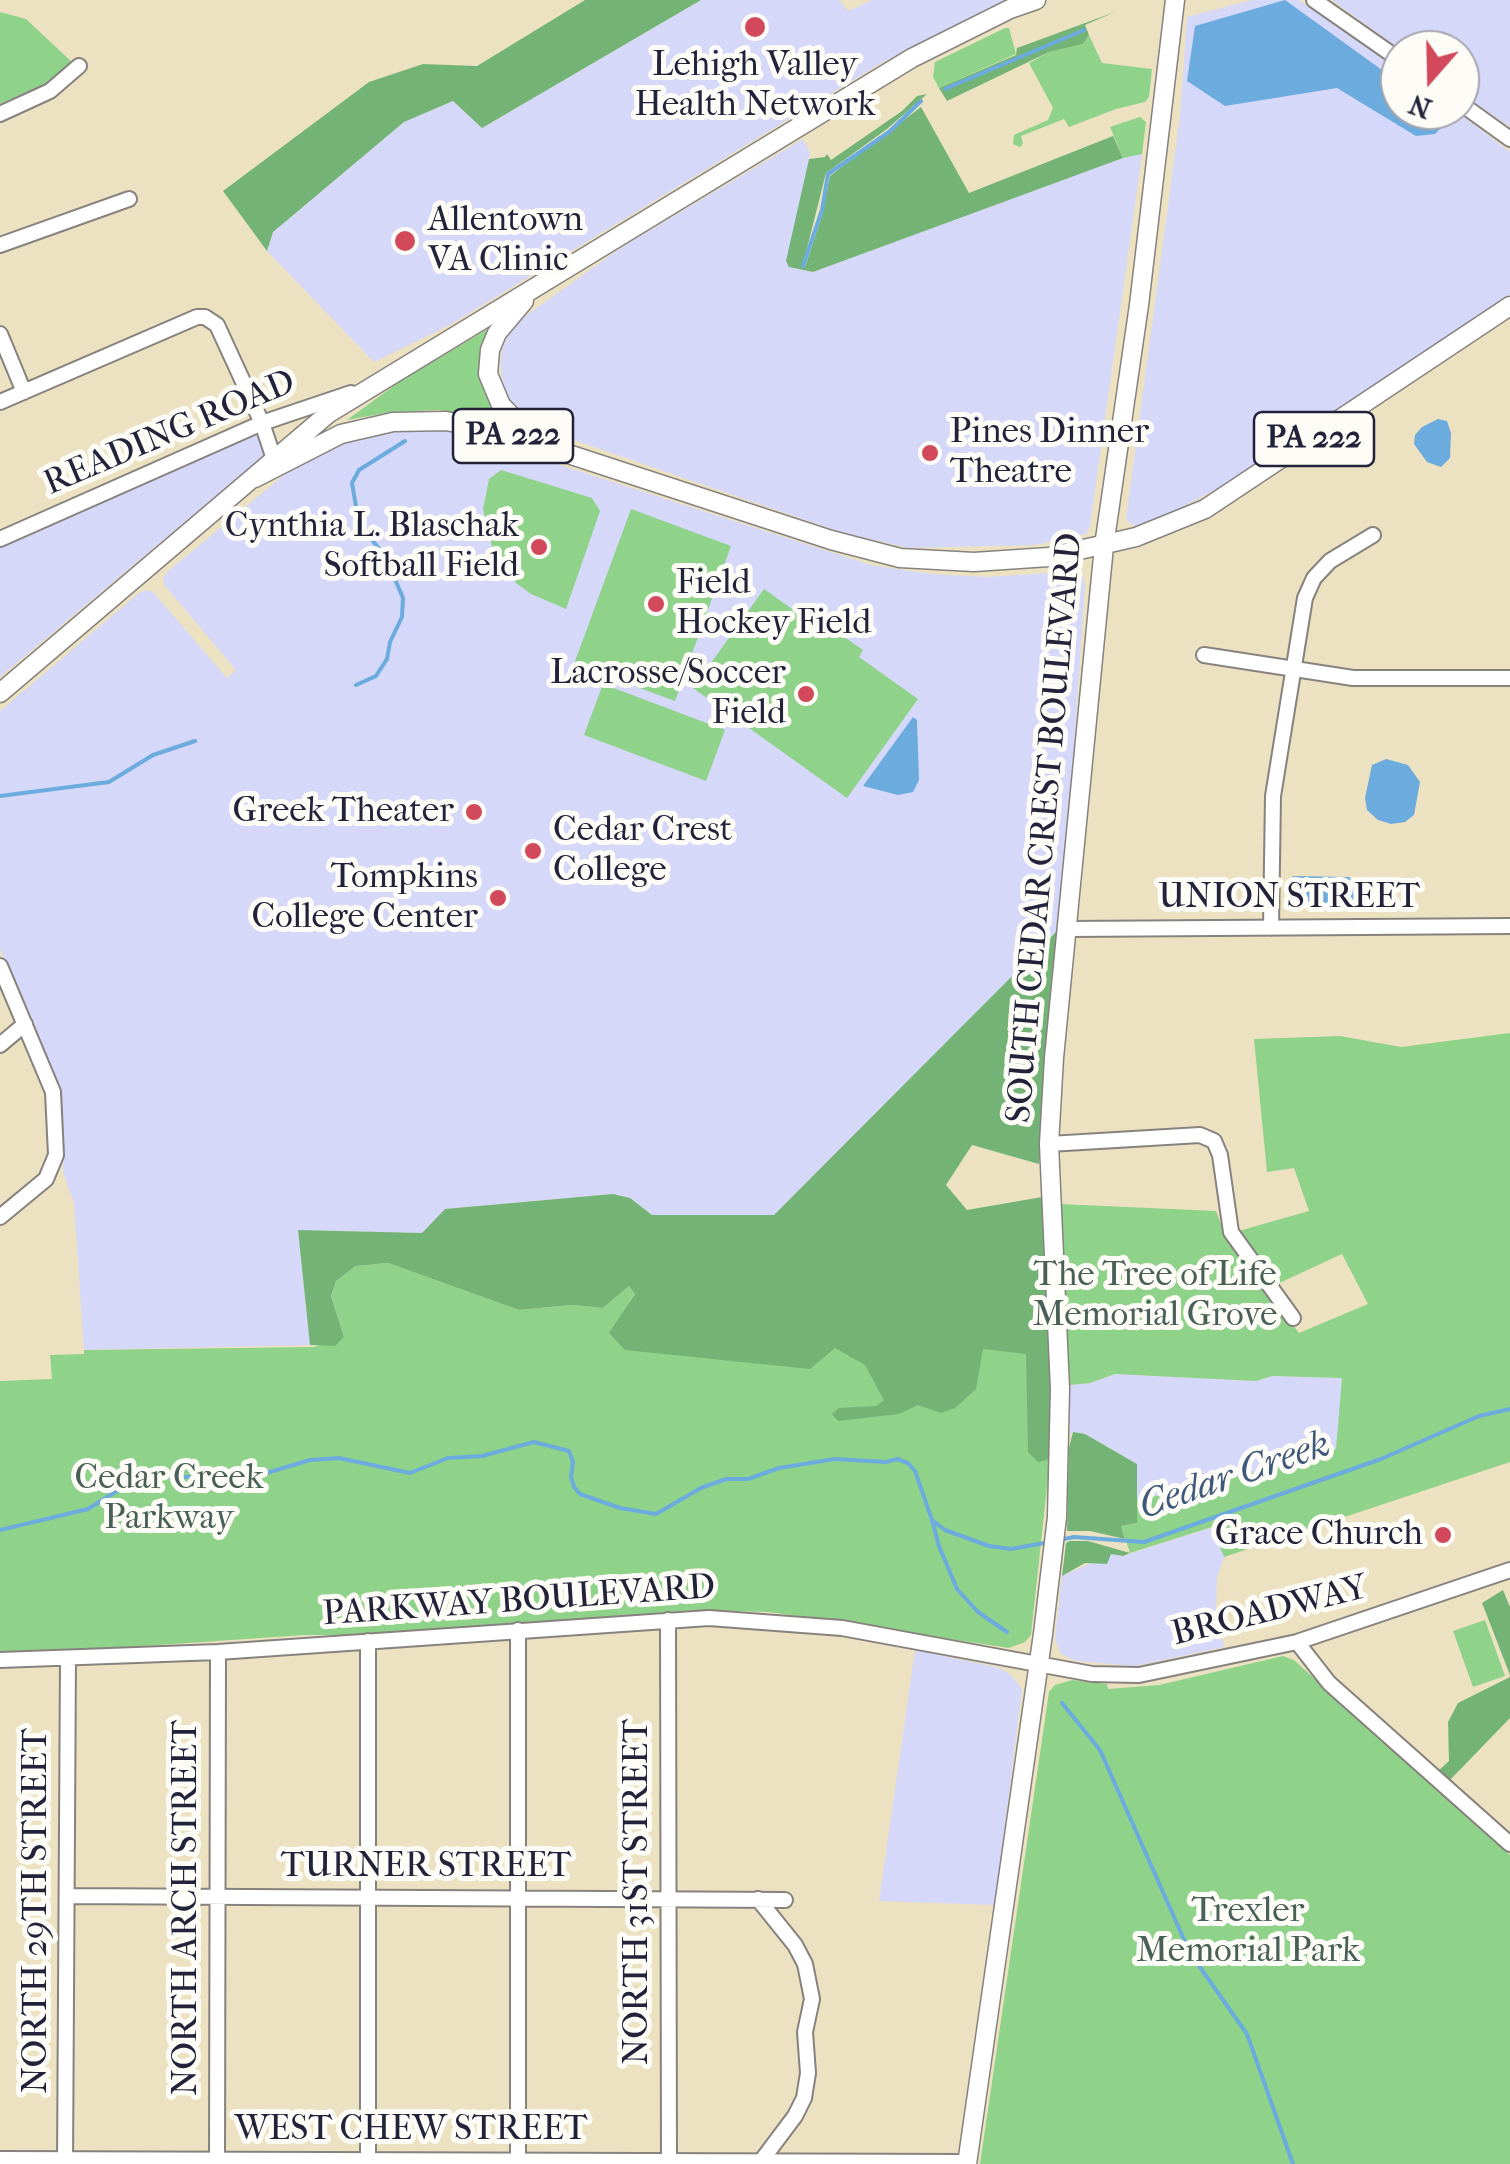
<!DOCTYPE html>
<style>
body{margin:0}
#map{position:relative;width:1510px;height:2164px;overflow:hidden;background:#ece2c1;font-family:"IM FELL French Canon",serif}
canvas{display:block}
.north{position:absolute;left:1380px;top:30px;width:100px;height:100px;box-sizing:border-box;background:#fdfcf7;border:2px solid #a5a5ac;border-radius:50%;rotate:200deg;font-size:28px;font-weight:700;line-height:40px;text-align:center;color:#22223b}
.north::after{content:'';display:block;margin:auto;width:35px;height:45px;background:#d1495b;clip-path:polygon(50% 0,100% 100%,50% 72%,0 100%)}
</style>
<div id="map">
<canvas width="1510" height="2164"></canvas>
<div class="north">N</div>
</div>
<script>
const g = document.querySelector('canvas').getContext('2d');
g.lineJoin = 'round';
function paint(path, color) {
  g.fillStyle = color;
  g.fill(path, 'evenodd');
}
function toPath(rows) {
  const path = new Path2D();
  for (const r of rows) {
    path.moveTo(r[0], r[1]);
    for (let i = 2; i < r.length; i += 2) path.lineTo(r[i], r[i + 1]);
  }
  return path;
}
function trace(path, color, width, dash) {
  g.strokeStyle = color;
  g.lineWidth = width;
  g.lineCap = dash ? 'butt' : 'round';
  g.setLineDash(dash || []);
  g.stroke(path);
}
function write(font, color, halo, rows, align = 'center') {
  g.font = font + ' "IM FELL French Canon",serif';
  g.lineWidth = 10;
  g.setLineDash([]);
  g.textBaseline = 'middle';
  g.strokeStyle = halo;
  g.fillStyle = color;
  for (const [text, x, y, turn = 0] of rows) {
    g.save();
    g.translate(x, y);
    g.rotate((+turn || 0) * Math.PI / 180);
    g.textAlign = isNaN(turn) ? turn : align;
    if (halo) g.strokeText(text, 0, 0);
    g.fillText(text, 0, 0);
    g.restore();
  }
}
paint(toPath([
 [701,0,839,0,848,11,872,0,1011,0,883,62,448,326,374,362,267,251,273,232,404,122,453,101,482,128],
 [1252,0,1298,0,1324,15,1400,70,1400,110,1455,110,1510,152,1510,294,1237,478,1177,510,1139,526,1132,525,1126,519,1180,117,1187,17],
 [1320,0,1510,0,1510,127,1460,93,1460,50,1401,50,1332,0],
 [803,139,810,153,790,267,813,272,1136,153,1142,154,1090,526,1086,534,1035,545,909,548,843,533,536,427,522,418,513,406,504,387,500,365,504,341,517,322,622,247],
 [434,428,487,436,512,444,529,455,871,565,930,574,987,577,1077,571,1083,577,1085,585,1062,926,774,1215,652,1215,630,1198,613,1194,445,1209,422,1233,298,1230,310,1345,84,1350,74,1203,63,1172,59,1086,0,949,0,711,139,593,146,590,153,592,227,678,236,670,165,586,163,578,167,572,290,470,344,442,384,432],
 [253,434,260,438,263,456,0,677,0,547],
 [1115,1374,1256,1381,1272,1376,1342,1378,1337,1449,1295,1463,1135,1501,1137,1464,1085,1434,1073,1432,1070,1435,1070,1385,1090,1383],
 [1213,1527,1224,1557,1217,1578,1216,1608,1224,1647,1135,1666,1076,1661,1061,1654,1055,1639,1062,1576,1111,1554,1123,1556],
 [915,1650,1000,1668,1011,1675,1022,1689,995,1905,879,1901]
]), '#d5d8f9');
paint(toPath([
 [0,12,26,19,73,63,46,84,0,104],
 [1005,28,1009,28,1016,54,939,88,933,77,935,62],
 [1089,35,1102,63,1152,69,1149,97,1145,102,1116,109,1069,127,1064,119,1021,136,1023,144,1020,147,1013,144,1014,135,1048,120,1053,108,1029,63,1049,52,1083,44],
 [1140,117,1146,122,1142,154,1123,158,1110,127],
 [488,329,481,351,481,381,500,421,440,410,391,412,347,420,399,382],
 [501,470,592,498,600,511,566,609,531,594,516,583,494,554,483,509,489,479],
 [631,509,731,546,675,701,574,664],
 [764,589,826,633,831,628,863,650,859,657,918,699,847,798,693,688],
 [603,684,725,730,706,781,584,735],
 [1510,1033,1510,1462,1224,1557,1212,1527,1130,1553,1121,1526,1137,1523,1135,1501,1295,1463,1336,1449,1342,1378,1272,1376,1256,1381,1115,1374,1090,1383,1070,1385,1060,1204,1216,1211,1227,1241,1299,1333,1368,1304,1342,1254,1275,1285,1235,1232,1309,1211,1294,1168,1267,1172,1254,1039,1340,1036,1401,1047],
 [388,1263,519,1310,572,1305,603,1308,629,1286,635,1293,624,1312,976,1341,1028,1342,1050,1459,1031,1635,1025,1642,1009,1648,769,1612,698,1610,362,1635,304,1635,0,1656,0,1381,52,1379,50,1355,84,1354,84,1350,314,1347,344,1337,331,1296,336,1281,356,1266],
 [1485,1620,1505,1676,1473,1687,1453,1631],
 [1283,1656,1294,1660,1510,1855,1510,2164,980,2164,1049,1692,1055,1685,1072,1680,1107,1684,1108,1689,1159,1685]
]), '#8fd28a');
paint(toPath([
 [585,0,701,0,482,128,453,101,404,122,273,232,267,251,223,191,369,82,423,64,477,66],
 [1115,12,1085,25,1089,35,1083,44,1049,52,947,101,939,88,1016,55,1017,48],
 [927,94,887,129,826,173,802,268,805,267,822,216,830,176,921,107,969,193,1113,136,1123,158,813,272,789,267,786,261,809,159,825,157,827,154,831,160,902,111,917,96],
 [1062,926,1046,1041,1039,1164,972,1145,946,1185,967,1210,1042,1197,1053,1400,1050,1459,1038,1462,1028,1452,1026,1354,983,1349,976,1389,955,1408,941,1413,918,1405,899,1414,838,1421,832,1414,839,1408,876,1406,884,1400,865,1365,835,1348,810,1369,625,1350,609,1333,635,1294,629,1286,603,1308,572,1305,519,1310,388,1263,356,1266,336,1281,331,1296,344,1337,335,1346,310,1345,298,1230,422,1233,445,1209,613,1194,630,1198,652,1215,774,1215],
 [1073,1432,1085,1434,1137,1464,1137,1523,1121,1526,1125,1539,1090,1531,1067,1531,1069,1448],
 [1070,1541,1088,1541,1130,1553,1123,1556,1111,1554,1107,1564,1085,1563,1062,1576,1066,1543],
 [1503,1590,1510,1607,1510,1675,1482,1603],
 [1510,1677,1510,1718,1450,1780,1437,1772,1449,1761,1448,1722,1458,1703]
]), '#73b476');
paint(toPath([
 [1285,0,1400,83,1400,110,1438,110,1445,124,1435,134,1416,136,1337,88,1225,106,1187,81,1195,26],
 [1438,419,1447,421,1451,433,1450,458,1441,467,1427,462,1414,444,1415,435,1422,427],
 [913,717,917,720,919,780,913,792,898,795,863,786],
 [1386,759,1408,765,1420,782,1414,815,1405,822,1391,824,1378,820,1367,810,1365,798,1372,765],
 [1293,876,1349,877,1355,884,1354,900,1348,906,1291,905,1287,900,1288,881]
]), '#6babde');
trace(toPath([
 [945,89,1084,30],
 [803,266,822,210,828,174,889,132,921,101],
 [356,685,376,676,387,659,390,642,402,617,403,598,385,556,359,524,352,483,359,470,405,441],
 [0,796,109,782,153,755,195,741],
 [932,1520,939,1546,957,1589,978,1612,1007,1632],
 [0,1530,88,1509,131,1482,153,1477,253,1477,310,1460,339,1458,410,1473,448,1458,482,1456,534,1442,569,1451,573,1462,571,1477,574,1487,580,1494,620,1508,656,1514,701,1488,726,1479,748,1479,779,1468,835,1459,886,1462,897,1459,908,1463,915,1471,932,1520,945,1530,989,1546,1011,1549,1050,1542],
 [1059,1540,1074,1537,1144,1542,1381,1459,1479,1416,1510,1409],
 [1062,1703,1100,1750,1190,1953,1247,2034,1293,2164]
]), '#6babde', 4);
const minor = toPath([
 [1314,0,1400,60],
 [1460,103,1510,139],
 [0,114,50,91,79,66],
 [0,245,129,199],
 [0,334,24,392],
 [0,402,197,317,205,317,217,325,262,423,274,459],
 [0,539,262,423,351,393],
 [1204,655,1353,678,1510,678],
 [1271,928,1273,796,1305,598,1314,578,1330,561,1373,535],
 [1068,929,1510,926],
 [0,966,53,1092,56,1155,46,1179,0,1217],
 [0,1045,25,1024],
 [1049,1144,1200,1135,1214,1141,1220,1155,1231,1232,1293,1318],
 [668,1620,669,2164],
 [518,1630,518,2164],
 [1297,1642,1329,1683,1510,1844],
 [0,1660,218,1652,709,1618,842,1628,1092,1674,1139,1675,1297,1642,1510,1570],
 [67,1896,785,1900],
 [758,1899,795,1945,805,1964,812,1999,805,2032,808,2073,804,2098,795,2116,762,2160],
 [0,2159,967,2162],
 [65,2164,68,1659],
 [217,2164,218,1652],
 [368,2164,368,1641]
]);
const major = toPath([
 [524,301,497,333,490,350,488,374,501,405,535,441],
 [255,478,341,434,393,422,446,421,498,431,831,540,900,558,974,562,1049,557,1136,537,1205,509,1510,306],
 [0,693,329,413,912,58,1010,9,1036,0],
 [967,2164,1043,1634,1057,1517,1060,1389,1049,1144,1054,1058,1104,546,1139,305,1175,0]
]);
trace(minor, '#87827e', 18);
trace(major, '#87827e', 21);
trace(minor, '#fff', 14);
trace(major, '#fff', 18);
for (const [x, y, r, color] of [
 [755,27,12,"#d1495b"],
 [405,241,12,"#d1495b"],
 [930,453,10,"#d1495b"],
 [539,547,10,"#d1495b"],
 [656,604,10,"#d1495b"],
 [806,694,10,"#d1495b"],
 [474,812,10,"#d1495b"],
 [533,851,10,"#d1495b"],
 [498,898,10,"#d1495b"],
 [1443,1535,10,"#d1495b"]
]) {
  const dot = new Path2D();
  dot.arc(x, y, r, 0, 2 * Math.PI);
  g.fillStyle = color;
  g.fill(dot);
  trace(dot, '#fdfcf7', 4);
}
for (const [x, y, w] of [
 [513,436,120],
 [1314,439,120]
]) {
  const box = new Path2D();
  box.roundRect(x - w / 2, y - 27, w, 54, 8);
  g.fillStyle = '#fdfcf7';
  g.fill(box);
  trace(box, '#22223b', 2.5);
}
write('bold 32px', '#22223b', null, [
 ["PA 222",513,436],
 ["PA 222",1314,439]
]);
write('35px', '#22223b', '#fdfcf7', [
 ["Lehigh Valley",755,66,"center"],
 ["Health Network",755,106,"center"],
 ["Allentown",428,221,"left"],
 ["VA Clinic",428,261,"left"],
 ["Pines Dinner",950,433,"left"],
 ["Theatre",950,473,"left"],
 ["Cynthia L. Blaschak",519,527],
 ["Softball Field",519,567],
 ["Field",676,584,"left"],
 ["Hockey Field",676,624,"left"],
 ["Lacrosse/Soccer",786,674],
 ["Field",786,714],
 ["Greek Theater",454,812],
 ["Cedar Crest",553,831,"left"],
 ["College",553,871,"left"],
 ["Tompkins",478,878],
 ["College Center",478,918],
 ["Grace Church",1423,1535]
], 'right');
write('35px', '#22223b', '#fdfcf7', [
 ["READING ROAD",170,434,-23],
 ["SOUTH CEDAR CREST BOULEVARD",1046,828,-85],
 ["UNION STREET",1289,898],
 ["PARKWAY BOULEVARD",519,1602,-4],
 ["BROADWAY",1270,1612,-14],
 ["TURNER STREET",426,1867],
 ["NORTH 31ST STREET",638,1892,-90],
 ["NORTH ARCH STREET",187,1908,-90],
 ["NORTH 29TH STREET",37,1911,-90],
 ["WEST CHEW STREET",411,2130]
]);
write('35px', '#486057', '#fdfcf7', [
 ["The Tree of Life",1155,1276],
 ["Memorial Grove",1155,1316],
 ["Cedar Creek",169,1479],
 ["Parkway",169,1519],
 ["Trexler",1248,1912],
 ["Memorial Park",1248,1952]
]);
write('italic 38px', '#3f597c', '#fdfcf7', [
 ["Cedar Creek",1235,1477,-19]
]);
</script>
